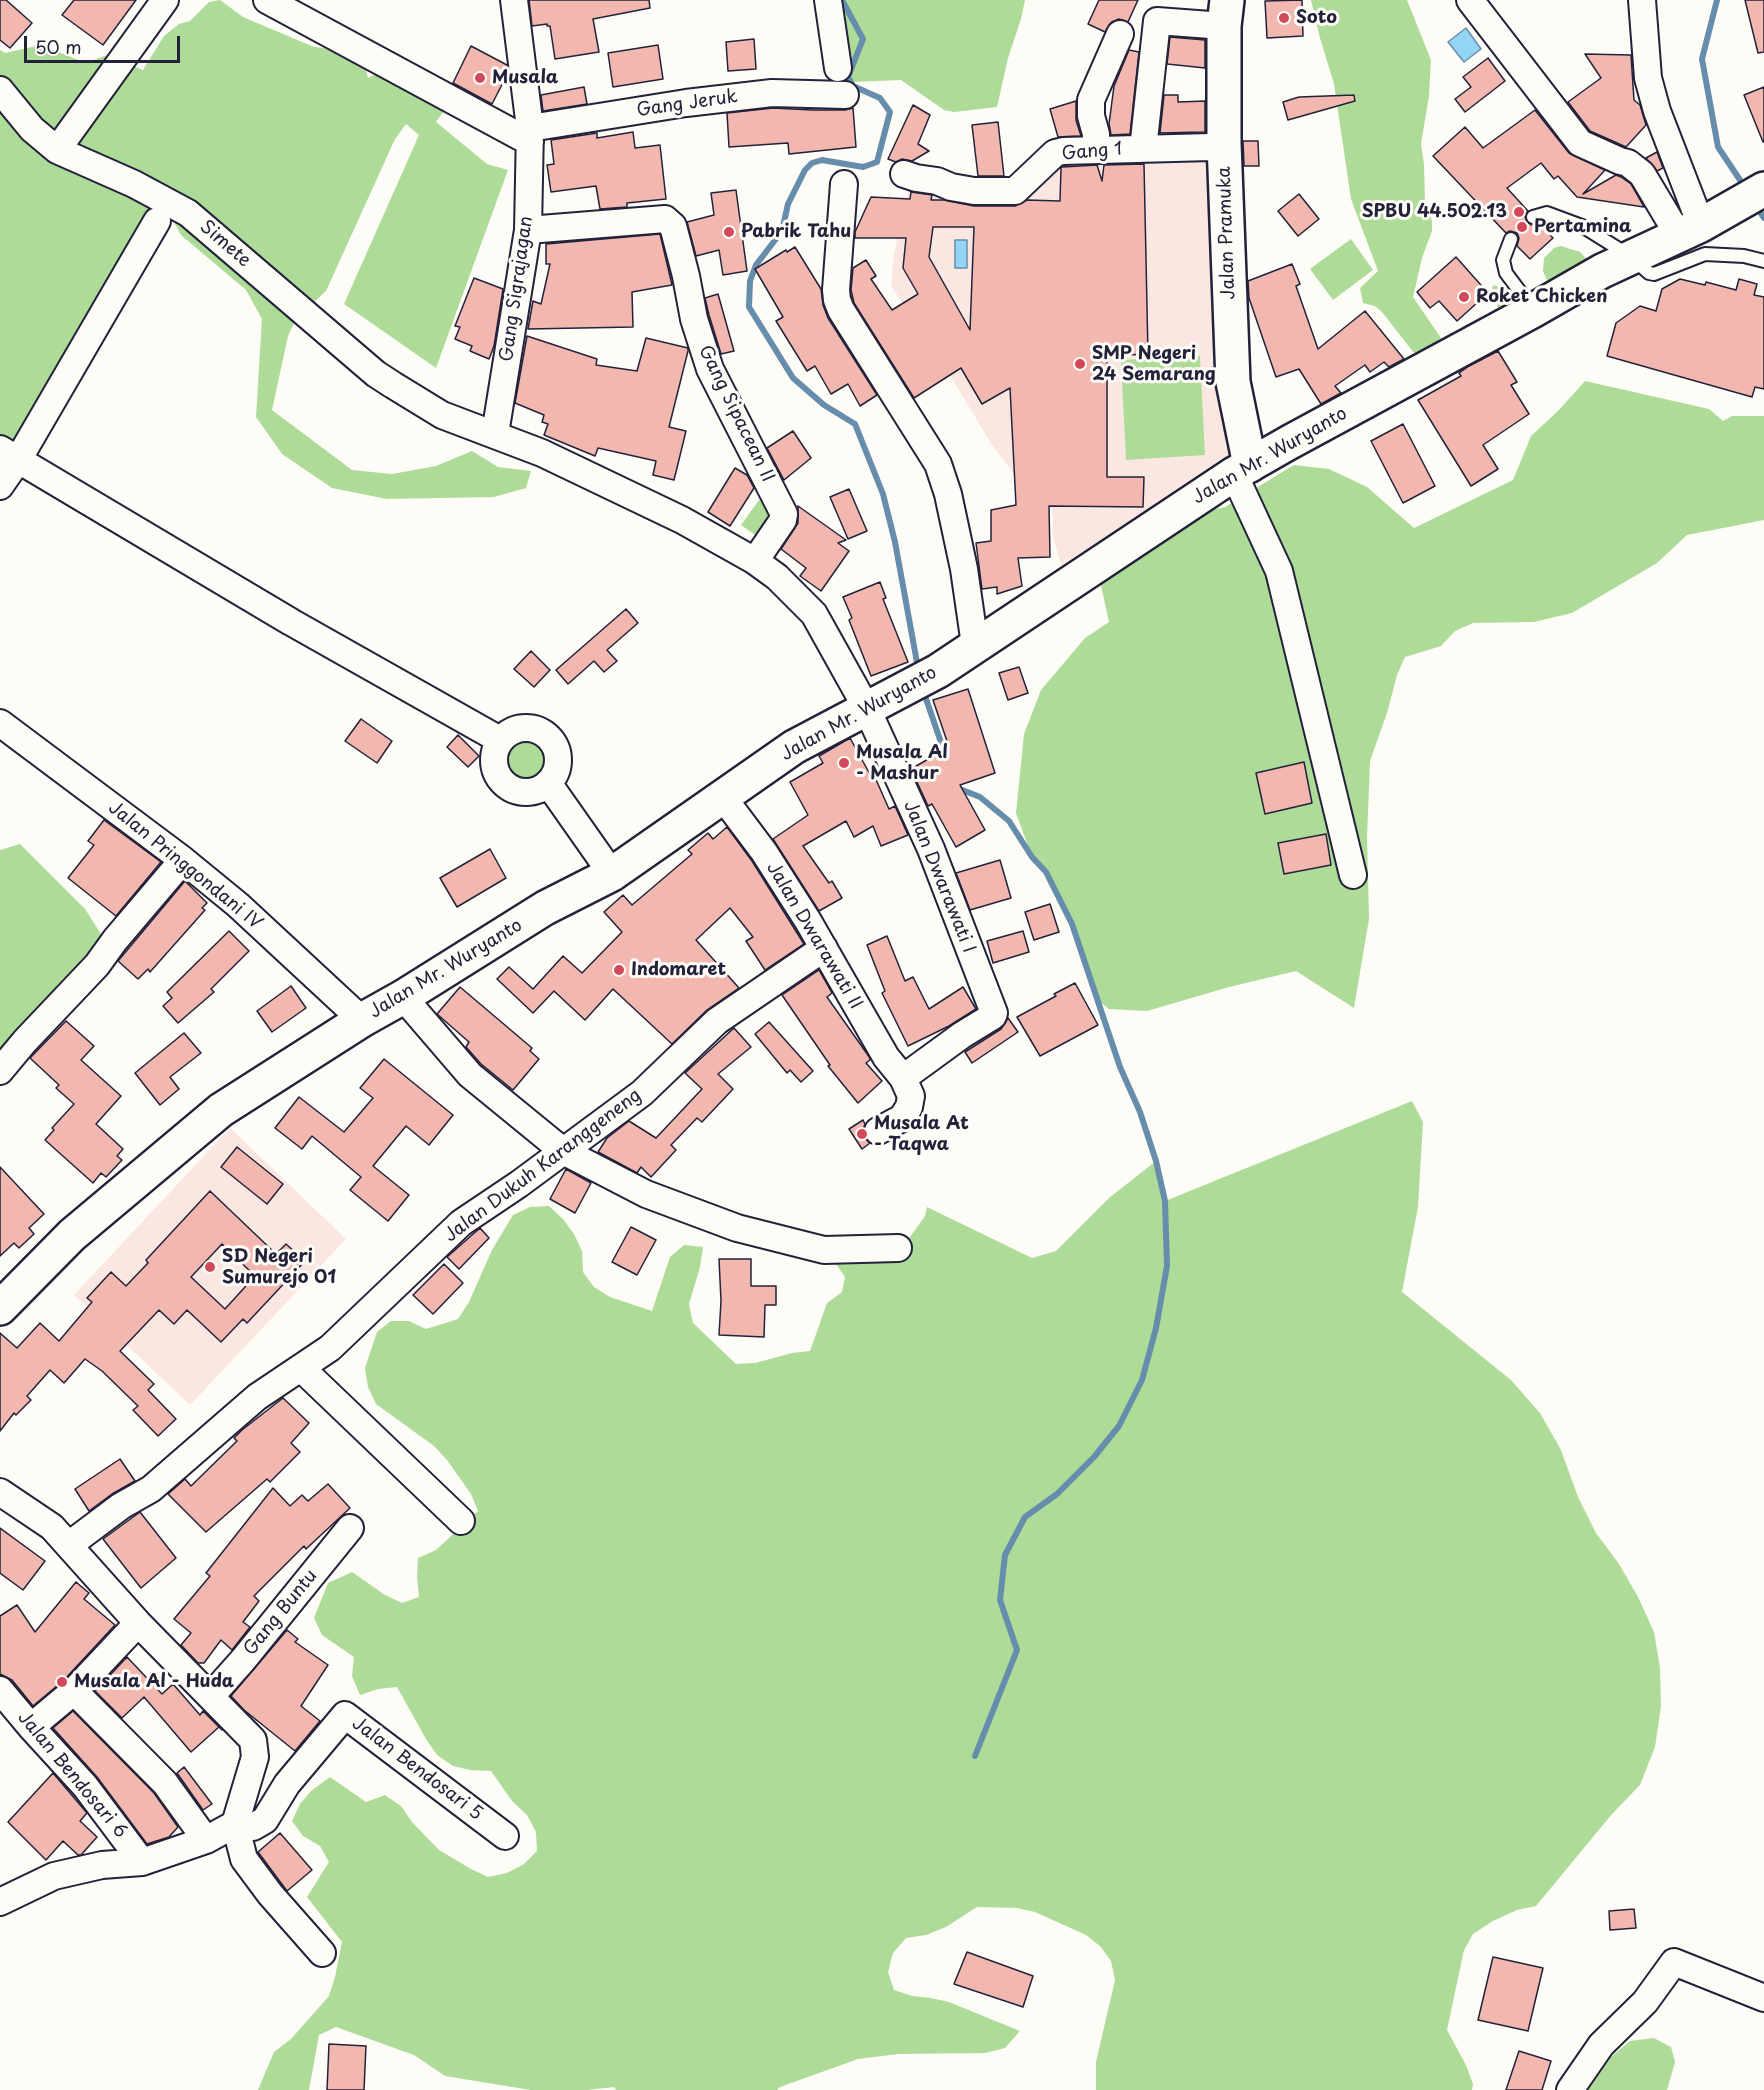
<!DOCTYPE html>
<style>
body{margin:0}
#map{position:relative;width:1764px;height:2090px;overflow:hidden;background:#fdfcf7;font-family:"Playpen Sans",sans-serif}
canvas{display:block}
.scale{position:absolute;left:24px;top:36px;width:156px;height:27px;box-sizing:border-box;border:3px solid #22223b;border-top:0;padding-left:8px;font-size:18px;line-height:21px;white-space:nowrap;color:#22223b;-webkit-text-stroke:4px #fdfcf7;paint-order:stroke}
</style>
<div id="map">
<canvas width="1764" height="2090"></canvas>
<div class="scale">50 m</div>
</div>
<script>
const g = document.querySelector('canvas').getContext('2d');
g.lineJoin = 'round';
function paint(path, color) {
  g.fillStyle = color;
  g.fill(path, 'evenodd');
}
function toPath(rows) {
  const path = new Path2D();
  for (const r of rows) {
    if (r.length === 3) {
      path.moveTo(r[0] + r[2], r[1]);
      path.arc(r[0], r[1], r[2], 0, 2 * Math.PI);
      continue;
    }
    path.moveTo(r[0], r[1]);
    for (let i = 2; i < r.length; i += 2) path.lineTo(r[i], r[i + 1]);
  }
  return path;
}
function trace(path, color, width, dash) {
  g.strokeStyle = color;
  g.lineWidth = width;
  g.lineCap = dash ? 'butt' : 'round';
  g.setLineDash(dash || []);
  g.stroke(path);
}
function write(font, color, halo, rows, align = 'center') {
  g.font = font + ' "Playpen Sans",sans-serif';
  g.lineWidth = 6;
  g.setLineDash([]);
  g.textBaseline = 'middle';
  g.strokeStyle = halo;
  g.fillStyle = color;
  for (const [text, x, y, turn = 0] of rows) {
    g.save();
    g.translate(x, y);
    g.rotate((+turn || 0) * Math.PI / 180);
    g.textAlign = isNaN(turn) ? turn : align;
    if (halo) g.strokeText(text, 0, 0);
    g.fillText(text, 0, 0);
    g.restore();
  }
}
paint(toPath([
 [1212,153,1217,286,1216,377,1231,460,1061,565,1053,536,1051,479,1042,476,1014,474,992,445,936,352,891,286,894,253,910,184,975,196,1057,156],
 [230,1128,346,1239,190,1405,74,1295]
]), '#fae7e1');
paint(toPath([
 [220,0,243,17,314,47,323,48,358,63,366,70,368,78,376,74,446,108,436,122,487,164,508,170,436,368,344,304,419,135,406,124,395,139,326,291,296,319,288,336,272,410,352,470,392,474,436,466,472,451,498,467,531,471,526,488,494,497,387,499,332,488,282,454,256,417,262,319,246,290,181,235,171,217,159,204,17,448,0,439,0,50,5,53,41,45,86,63,107,55,143,70,164,36,179,24,190,21,209,2],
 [836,0,1025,0,1021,19,1008,58,997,107,954,112,944,110,901,80,852,82],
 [1311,0,1407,0,1431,60,1429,96,1421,144,1424,164,1425,202,1432,221,1432,231,1422,258,1413,297,1441,338,1434,346,1414,353,1382,312,1375,306,1363,303,1360,288,1378,271,1351,199,1334,84,1320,38],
 [1351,239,1373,270,1333,300,1310,269],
 [1561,246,1580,252,1594,267,1550,288,1543,271,1544,258,1554,248],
 [1494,285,1501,288,1514,304,1499,311,1492,288],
 [1200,356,1205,455,1126,460,1121,360],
 [1585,381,1709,409,1723,421,1732,416,1764,416,1764,520,1687,535,1657,563,1572,613,1534,622,1473,623,1455,631,1441,646,1405,657,1397,675,1387,713,1370,761,1367,837,1369,919,1354,1008,1296,971,1229,987,1147,1011,1109,1009,1100,1002,1072,924,1046,872,1032,857,1016,813,1024,734,1041,690,1085,638,1109,622,1100,581,1193,514,1225,507,1294,465,1329,469,1367,487,1414,528,1513,480,1531,436,1559,410],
 [759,500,776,512,758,537,741,525],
 [526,759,25],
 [20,844,85,909,101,934,95,947,0,1054,0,850],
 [1412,1101,1423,1122,1418,1207,1402,1292,1511,1380,1540,1413,1561,1450,1578,1497,1596,1533,1619,1564,1638,1597,1654,1632,1660,1668,1661,1706,1655,1747,1640,1785,1612,1814,1536,1906,1517,1910,1493,1921,1473,1934,1464,1950,1447,2030,1466,2065,1473,2084,1472,2090,1096,2090,1096,2062,1115,1980,1111,1961,1100,1946,1086,1935,1035,1912,1017,1908,977,1907,946,1927,926,1935,906,1938,893,1953,888,1972,894,1990,912,1996,931,1998,949,2002,1020,2031,1005,2048,985,2053,898,2054,858,2059,780,2087,777,2090,616,2090,614,2087,587,2090,531,2090,445,2076,414,2055,336,2027,319,2035,309,2090,258,2090,274,2052,291,2039,329,1996,335,1977,342,1942,307,1897,329,1862,320,1846,303,1836,292,1821,300,1804,311,1791,330,1777,366,1802,385,1795,401,1806,412,1822,439,1850,471,1869,488,1877,507,1873,524,1864,537,1851,536,1832,527,1815,512,1801,491,1771,470,1770,453,1766,437,1755,426,1739,397,1687,378,1689,360,1695,352,1676,354,1657,322,1635,314,1618,328,1583,352,1572,385,1595,402,1603,419,1597,417,1577,418,1558,436,1550,478,1511,471,1494,447,1460,434,1446,376,1404,368,1387,365,1368,377,1332,391,1321,409,1321,426,1329,458,1319,469,1302,492,1250,513,1215,530,1207,549,1206,563,1219,574,1234,582,1251,583,1272,594,1287,610,1297,652,1311,670,1257,684,1245,703,1247,700,1267,689,1304,693,1323,736,1364,755,1363,792,1353,810,1351,827,1303,842,1292,845,1277,836,1264,898,1254,925,1216,927,1207,1032,1258,1056,1251,1109,1198,1156,1161,1165,1201],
 [1654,2038,1671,2047,1675,2062,1667,2090,1579,2090,1583,2080,1630,2041]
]), '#afdb99');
const water = toPath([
 [1466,28,1481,49,1464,62,1448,42,1466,28],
 [955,240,967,240,967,268,955,268,955,240]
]);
paint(water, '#94d5f6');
trace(water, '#668dab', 1.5);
trace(toPath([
 [842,0,863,39,848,77,853,86,880,98,890,112,877,162,863,167,822,160,812,163,805,170,788,204,782,231,756,265,750,281,749,307,793,378,824,405,855,424,883,494,895,542,918,668],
 [1717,0,1702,59,1718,147,1746,189],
 [1756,206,1764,218],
 [924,693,946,757],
 [958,785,960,789,980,797,1009,821,1032,857,1046,872,1072,924,1120,1067,1140,1112,1156,1161,1165,1201,1167,1266,1156,1328,1142,1380,1119,1426,1094,1457,1057,1494,1025,1517,1005,1555,1000,1600,1017,1650,975,1756]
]), '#668dab', 6);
const building = toPath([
 [0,0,6,0,32,23,10,48,0,40,0,0],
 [74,0,136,0,103,45,62,15,74,0],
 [529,0,649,0,650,8,593,19,599,52,555,59,550,26,547,26,547,24,532,26,529,0],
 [1099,0,1138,0,1128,22,1119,19,1112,22,1105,32,1088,24,1099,0],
 [1302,0,1303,36,1267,38,1265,1,1302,0],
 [1745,0,1764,0,1764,52,1758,53,1745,0],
 [1170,37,1205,40,1205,68,1167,64,1170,37],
 [754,39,756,69,728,71,726,42,754,39],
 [658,45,663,79,613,87,608,53,658,45],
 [471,46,507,65,508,73,492,104,453,83,471,46],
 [1129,50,1139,52,1130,134,1111,135,1109,124,1114,86,1129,50],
 [1585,54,1631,55,1634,100,1640,105,1646,125,1626,147,1590,131,1568,102,1601,78,1585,54],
 [1488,58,1505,81,1465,112,1455,99,1471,87,1463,77,1488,58],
 [584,87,587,104,543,111,541,95,584,87],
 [1764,87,1764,142,1763,142,1744,95,1764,87],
 [1164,95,1178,95,1178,102,1205,101,1205,132,1160,133,1164,95],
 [1354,95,1355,101,1288,120,1283,102,1299,97,1354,95],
 [1076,101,1076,120,1081,136,1058,137,1050,109,1076,101],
 [913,105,930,115,918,144,929,151,912,161,902,159,896,162,888,159,913,105],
 [773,108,812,110,845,110,853,108,856,147,789,154,788,143,729,147,727,113,773,108],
 [1535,110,1569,153,1605,170,1583,194,1616,175,1621,177,1631,184,1644,207,1577,197,1558,176,1554,179,1541,163,1507,188,1528,211,1525,216,1527,222,1532,225,1539,224,1553,238,1530,259,1517,246,1519,238,1517,233,1510,231,1506,233,1433,156,1465,127,1483,148,1535,110],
 [998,122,1004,176,978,176,972,125,998,122],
 [633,132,635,148,660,145,666,199,627,203,627,207,600,209,596,186,551,192,547,165,554,164,551,140,597,133,597,138,633,132],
 [1243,141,1258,141,1259,166,1244,166,1243,141],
 [1657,152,1663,168,1657,171,1646,158,1657,152],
 [1144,164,1148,354,1107,356,1107,477,1144,477,1143,507,1049,506,1050,557,1018,558,1022,586,997,594,997,587,982,589,976,543,991,541,991,510,1016,505,1010,388,982,404,961,368,914,398,854,303,851,290,853,268,866,260,876,276,871,279,892,310,918,294,903,268,906,238,855,238,855,232,871,197,910,199,911,192,932,195,931,200,944,200,974,206,1015,206,1027,200,1060,201,1061,168,1062,167,1097,165,1102,181,1104,165,1144,164],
 [933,227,974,227,970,330,929,257,933,227],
 [736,190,747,271,723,275,719,250,696,256,687,222,714,215,711,193,736,190],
 [1299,194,1319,219,1298,236,1278,211,1299,194],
 [660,234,672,285,632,292,633,327,528,329,533,301,541,304,550,264,546,264,546,244,660,234],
 [795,247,821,289,823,305,828,318,877,395,860,406,848,384,831,394,815,366,807,371,776,321,783,317,755,269,786,250,787,252,795,247],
 [1456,257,1488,293,1457,321,1439,301,1430,308,1417,292,1456,257],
 [1292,264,1300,284,1296,286,1318,349,1365,311,1404,359,1389,367,1384,362,1370,372,1365,365,1335,386,1341,393,1321,404,1299,369,1276,377,1249,298,1248,281,1292,264],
 [474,278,503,289,494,346,489,359,470,351,472,346,455,339,460,327,455,326,474,278],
 [1680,279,1705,285,1706,282,1736,290,1739,279,1757,284,1754,295,1764,297,1764,389,1755,387,1752,397,1607,356,1616,323,1640,306,1656,311,1662,289,1680,279],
 [718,294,734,351,721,354,709,315,705,298,718,294],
 [527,336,597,359,596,365,637,371,646,338,688,348,688,351,669,427,686,431,674,480,653,475,656,461,598,448,595,456,544,435,548,424,542,422,544,415,515,403,527,336],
 [1498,351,1517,382,1511,385,1529,414,1483,445,1498,469,1471,486,1418,400,1461,376,1459,373,1469,366,1498,351],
 [1403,424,1435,486,1403,503,1371,441,1403,424],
 [793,431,811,458,784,480,767,448,793,431],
 [735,468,747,475,754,488,730,526,708,512,735,468],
 [849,489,867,531,848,539,830,497,849,489],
 [798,506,846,540,838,543,849,551,821,591,800,576,806,568,781,549,798,523,798,506],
 [880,582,886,598,883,599,908,662,871,676,849,620,852,618,843,597,880,582],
 [626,609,638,623,607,650,617,661,604,672,594,661,568,684,556,670,626,609],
 [531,651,550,670,534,687,514,669,531,651],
 [1019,667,1028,693,1008,700,999,673,1019,667],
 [968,689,995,773,960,785,985,830,956,847,932,804,928,806,911,769,949,747,933,700,968,689],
 [361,719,392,741,377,763,345,741,361,719],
 [458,735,479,756,468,767,447,747,458,735],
 [850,738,871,776,874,775,889,809,895,806,908,835,881,846,873,826,854,837,846,821,803,846,829,883,832,881,842,898,819,911,773,839,808,815,790,782,823,763,819,756,850,738],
 [1304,762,1312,803,1265,814,1256,773,1304,762],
 [104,820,161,862,116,916,68,878,94,845,88,841,104,820],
 [727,827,752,861,804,944,765,970,746,941,753,937,730,908,696,940,739,988,707,1010,672,1044,613,989,585,1020,554,991,533,1013,497,979,509,967,533,989,563,956,582,973,622,932,604,912,623,895,632,905,692,854,688,850,708,833,713,839,727,827],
 [1326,834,1331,865,1284,874,1278,843,1326,834],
 [490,849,506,878,457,907,440,878,490,849],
 [1000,860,1011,898,970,910,956,873,1000,860],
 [185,881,207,903,202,908,205,910,150,972,148,969,138,979,118,961,185,881],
 [1050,904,1059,932,1034,940,1025,912,1050,904],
 [229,931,249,951,211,989,214,992,178,1023,163,1006,172,998,167,992,229,931],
 [1023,931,1029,952,993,963,987,941,1023,931],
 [887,936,905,981,913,977,929,1009,963,987,976,1009,949,1026,908,1046,882,993,885,991,867,945,887,936],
 [819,970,832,993,827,997,870,1058,870,1060,866,1063,882,1081,858,1103,828,1066,830,1065,782,995,819,970],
 [1075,983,1098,1025,1040,1056,1017,1017,1056,996,1054,994,1075,983],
 [291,986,306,1008,272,1032,257,1011,291,986],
 [460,987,532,1048,530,1051,539,1059,513,1090,481,1064,466,1047,469,1042,437,1014,460,987],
 [1008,1018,1018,1032,972,1063,965,1052,1001,1029,1008,1018],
 [66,1021,94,1046,81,1060,121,1096,96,1124,123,1149,117,1156,122,1160,106,1177,101,1173,93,1183,45,1140,54,1130,52,1128,74,1104,56,1088,59,1085,30,1058,66,1021],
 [769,1022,813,1071,801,1082,790,1070,787,1073,755,1034,769,1022],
 [734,1028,751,1047,718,1074,733,1089,702,1122,697,1118,671,1145,676,1150,651,1177,641,1167,637,1173,598,1152,607,1138,629,1121,656,1138,702,1089,685,1073,734,1028],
 [184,1033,201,1053,170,1077,179,1089,160,1105,135,1073,184,1033],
 [384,1059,453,1115,429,1145,406,1126,373,1166,409,1195,388,1221,350,1190,361,1177,312,1136,302,1149,275,1128,299,1097,344,1132,373,1098,360,1088,384,1059],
 [863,1120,865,1124,863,1130,865,1138,870,1143,862,1149,849,1129,863,1120],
 [237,1147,283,1184,267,1204,221,1167,237,1147],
 [0,1167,44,1214,29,1228,34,1234,19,1248,14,1243,0,1256,0,1167],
 [566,1169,591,1183,575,1213,550,1199,566,1169],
 [210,1191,276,1254,286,1244,305,1261,247,1323,243,1319,221,1342,187,1310,174,1324,159,1310,120,1351,154,1384,148,1390,176,1419,158,1436,133,1410,138,1406,102,1371,85,1359,64,1383,50,1370,27,1396,31,1400,16,1415,14,1413,0,1431,0,1333,17,1348,40,1323,59,1341,92,1302,87,1298,111,1272,126,1286,148,1263,146,1260,210,1191],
 [222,1244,255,1276,225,1309,191,1277,222,1244],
 [631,1227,656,1240,637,1275,612,1262,631,1227],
 [480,1228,489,1238,459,1269,447,1257,480,1228],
 [719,1259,751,1259,751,1286,776,1286,776,1305,765,1305,764,1337,719,1335,721,1301,719,1259],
 [444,1264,463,1283,433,1314,413,1295,444,1264],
 [283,1398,309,1423,291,1443,300,1452,270,1482,267,1479,206,1532,168,1494,185,1479,191,1486,237,1441,234,1438,242,1430,283,1398],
 [120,1459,135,1481,112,1494,89,1511,75,1489,120,1459],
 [328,1484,350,1508,306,1549,304,1546,254,1596,259,1601,243,1622,250,1627,232,1650,221,1640,204,1663,198,1663,181,1645,191,1633,174,1619,210,1576,206,1573,273,1488,290,1506,302,1495,308,1501,328,1484],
 [140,1512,176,1558,141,1588,103,1539,140,1512],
 [0,1528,45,1561,23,1590,0,1573,0,1528],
 [76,1582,89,1593,84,1599,115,1625,64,1680,33,1706,12,1680,0,1674,0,1616,17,1605,35,1632,76,1582],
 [287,1630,298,1639,295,1642,328,1665,301,1706,320,1721,295,1751,244,1710,231,1696,287,1630],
 [127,1657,162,1694,173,1684,200,1715,203,1711,222,1730,219,1727,191,1752,144,1697,122,1718,95,1691,127,1657],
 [73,1711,154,1793,178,1827,169,1837,147,1844,97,1777,53,1728,73,1711],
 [184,1767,212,1804,203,1810,177,1773,184,1767],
 [53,1773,87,1813,80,1821,97,1837,81,1855,78,1855,63,1841,46,1860,8,1822,53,1773],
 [280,1833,312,1870,287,1891,258,1852,280,1833],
 [1634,1909,1636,1928,1610,1930,1609,1911,1634,1909],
 [967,1952,1033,1976,1023,2007,954,1984,967,1952],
 [1493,1957,1543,1968,1528,2031,1478,2020,1493,1957],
 [329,2044,366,2046,364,2090,327,2090,329,2044],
 [1519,2051,1551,2061,1542,2090,1506,2090,1519,2051]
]);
paint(building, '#f2b7af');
trace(building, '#22223b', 1.5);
const lane = toPath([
 [1533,217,1547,213,1582,226,1630,256,1649,273,1654,274,1705,254,1744,256,1764,261],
 [1511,239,1503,260,1506,273,1533,309]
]);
const street = toPath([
 [267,0,530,142],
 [828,0,838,68],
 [1470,0,1580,143,1620,161,1628,163,1642,174,1679,236],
 [1642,0,1648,78,1657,111,1701,225],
 [0,90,32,129,57,150,134,184,188,213,376,374,393,385,442,415,542,453,682,520,755,561,777,577,814,614,867,709,931,849,994,1013,993,1016,962,1035,903,1078],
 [530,128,686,103,772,93,845,95],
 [1144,140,1157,21,1224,26],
 [57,150,165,0],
 [1096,150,1096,134,1091,116,1091,100,1120,34],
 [904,174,916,178,937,181,951,187,974,191,1015,191,1055,153,1063,151,1211,147,1224,153],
 [844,184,836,290,837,300,841,310,938,464,948,494,964,569,975,645],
 [528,230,665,219,673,226,686,276,694,319,710,369,784,514,783,520,755,561],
 [495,434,528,230,530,128,514,0],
 [0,449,291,622,500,740],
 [1234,474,1279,571,1353,875],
 [0,486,18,460,157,221],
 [0,723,183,860,238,905,362,1020],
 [526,760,32],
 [548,783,612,874],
 [722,796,764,852,808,921,886,1057,903,1078,911,1096,909,1107,902,1118,878,1131],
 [403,997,470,1075,563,1151,646,1194,737,1228,824,1250,898,1248],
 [0,1071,25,1041,97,965,115,940,183,860],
 [301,1368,461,1521],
 [0,1492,52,1527,138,1623,253,1740,255,1757,235,1824,244,1859,270,1894,322,1953],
 [69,1545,121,1506,151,1489,257,1397,330,1348,461,1223,519,1184,642,1093,717,1021,824,948],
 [0,1690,31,1727,85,1786,142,1862],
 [74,1691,165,1783,206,1840],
 [211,1696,243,1660,350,1528],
 [31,1727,74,1691,138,1623],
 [0,1902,54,1876,102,1865,142,1862,206,1840,235,1824,253,1827,265,1820,287,1784,345,1715,505,1836],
 [1570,2090,1601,2045,1645,2002,1674,1962,1764,1998]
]);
const secondary = toPath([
 [1227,0,1224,26,1224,143,1233,382,1250,465]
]);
const primary = toPath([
 [0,1308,72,1235,221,1110,362,1020,403,997,545,908,612,874,794,747,938,671,1234,474,1290,442,1534,310,1602,271,1701,225,1764,189]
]);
trace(lane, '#22223b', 16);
trace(street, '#22223b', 30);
trace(secondary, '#22223b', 38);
trace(primary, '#22223b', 38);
trace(lane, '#fdfcf7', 12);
trace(street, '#fdfcf7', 26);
trace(secondary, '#fdfcf7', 33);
trace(primary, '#fdfcf7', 33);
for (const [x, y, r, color] of [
 [1284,18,6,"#d1495b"],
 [480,78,6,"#d1495b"],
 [1519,212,6,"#d1495b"],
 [1522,227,6,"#d1495b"],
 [729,232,6,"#d1495b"],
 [1464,297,6,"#d1495b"],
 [1080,364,6,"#d1495b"],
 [844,763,6,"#d1495b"],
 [619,970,6,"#d1495b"],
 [862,1134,6,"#d1495b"],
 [210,1267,6,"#d1495b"],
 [62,1682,6,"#d1495b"]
]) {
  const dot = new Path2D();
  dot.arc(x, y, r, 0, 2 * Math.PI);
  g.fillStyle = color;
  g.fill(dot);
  trace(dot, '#fdfcf7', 2);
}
write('bold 18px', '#22223b', '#fdfcf7', [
 ["Soto",1296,18],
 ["Musala",492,78],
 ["SPBU 44.502.13",1507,212,"right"],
 ["Pertamina",1534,227],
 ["Pabrik Tahu",741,232],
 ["Roket Chicken",1476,297],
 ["SMP Negeri",1092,354],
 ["24 Semarang",1092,375],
 ["Musala Al",856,753],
 ["- Mashur",856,774],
 ["Indomaret",631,970],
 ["Musala At",874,1124],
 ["- Taqwa",874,1145],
 ["SD Negeri",222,1257],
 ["Sumurejo 01",222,1278],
 ["Musala Al - Huda",74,1682]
], 'left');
write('18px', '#22223b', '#fdfcf7', [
 ["Gang Jeruk",687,104,-8],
 ["Gang 1",1092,152,-5],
 ["Jalan Pramuka",1227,233,-92],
 ["Simete",225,244,41],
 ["Gang Sigrajagan",517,289,-82],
 ["Gang Sipacean II",736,414,64],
 ["Jalan Mr. Wuryanto",1270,456,-30],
 ["Jalan Mr. Wuryanto",859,714,-29],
 ["Jalan Pringgondani IV",185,866,39],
 ["Jalan Dwarawati I",939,877,68],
 ["Jalan Dwarawati II",814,936,59],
 ["Jalan Mr. Wuryanto",446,969,-31],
 ["Jalan Dukuh Karanggeneng",543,1166,-37],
 ["Gang Buntu",281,1613,-51],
 ["Jalan Bendosari 5",417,1769,37],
 ["Jalan Bendosari 6",72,1775,50]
]);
</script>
